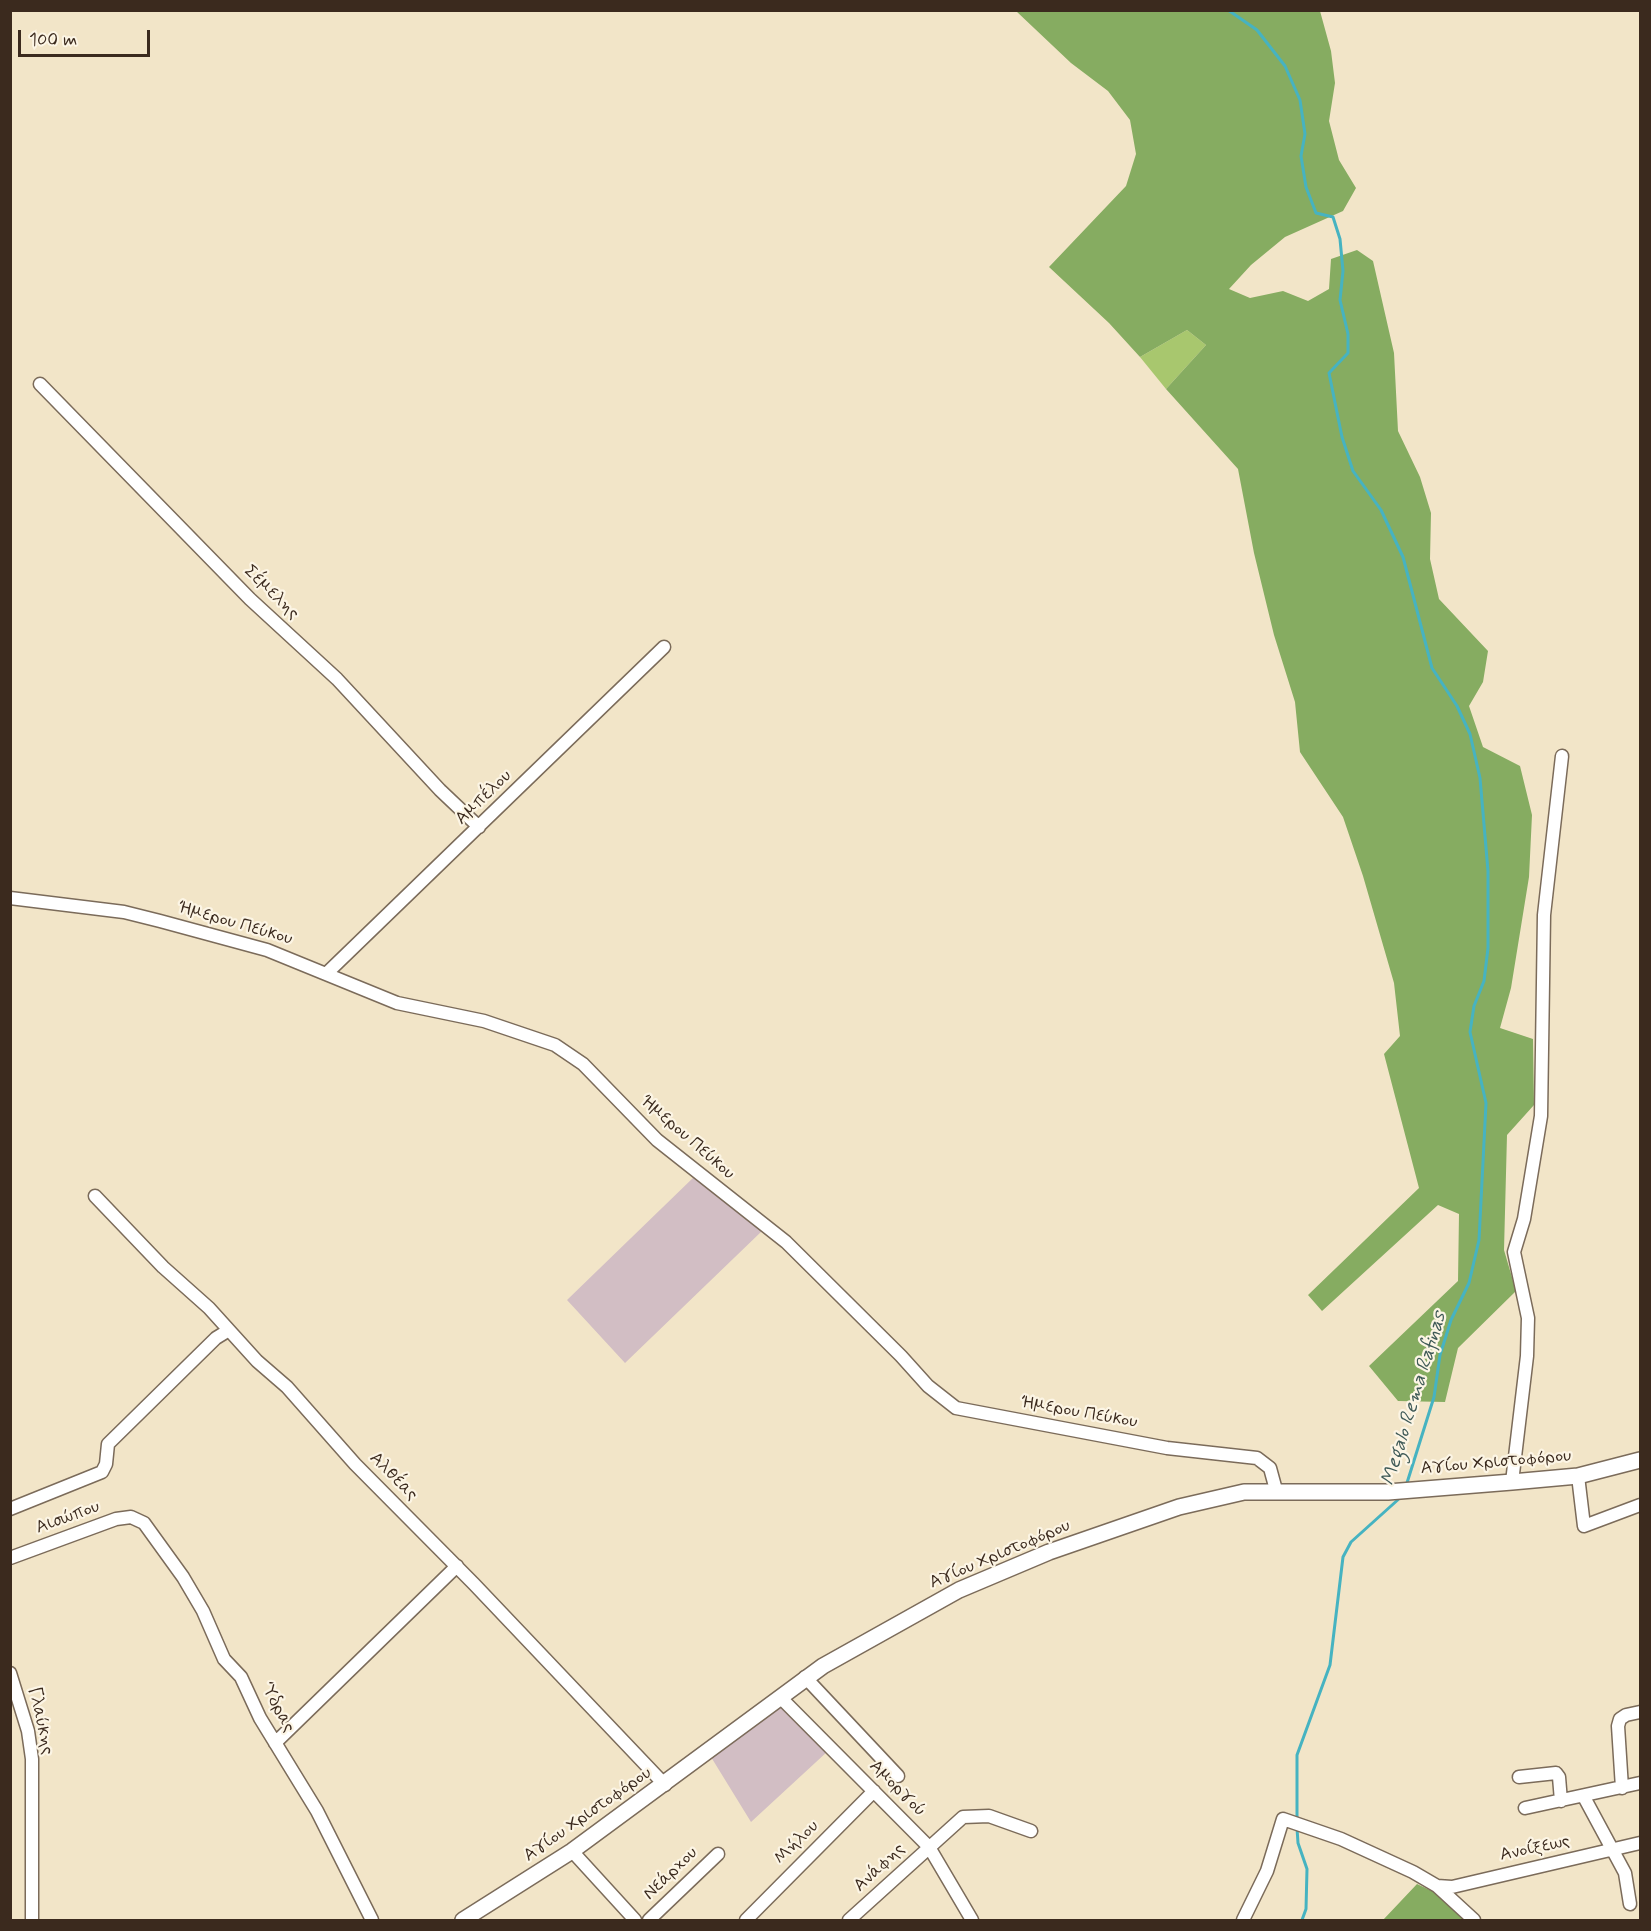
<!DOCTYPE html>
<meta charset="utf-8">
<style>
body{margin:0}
#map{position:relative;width:1651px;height:1931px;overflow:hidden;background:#f2e5c8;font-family:Mynerve,sans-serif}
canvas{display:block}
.frame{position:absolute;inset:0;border:12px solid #3b2a1e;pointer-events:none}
.scale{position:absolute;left:18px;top:30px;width:132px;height:27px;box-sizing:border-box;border:3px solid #3b2a1e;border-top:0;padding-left:8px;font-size:18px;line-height:21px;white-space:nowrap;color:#3b2a1e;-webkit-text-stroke:4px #fcf5e5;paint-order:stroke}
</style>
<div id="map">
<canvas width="1651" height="1931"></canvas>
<div class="frame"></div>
<div class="scale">100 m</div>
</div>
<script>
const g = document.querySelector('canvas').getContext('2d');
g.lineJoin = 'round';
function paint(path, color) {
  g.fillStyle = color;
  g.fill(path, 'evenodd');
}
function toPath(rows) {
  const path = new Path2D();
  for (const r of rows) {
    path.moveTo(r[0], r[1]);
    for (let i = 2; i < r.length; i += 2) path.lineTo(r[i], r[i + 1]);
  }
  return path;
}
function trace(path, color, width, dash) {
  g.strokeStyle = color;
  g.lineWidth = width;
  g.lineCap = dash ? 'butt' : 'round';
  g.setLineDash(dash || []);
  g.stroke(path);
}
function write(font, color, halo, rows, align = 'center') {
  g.font = font + ' Mynerve,sans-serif';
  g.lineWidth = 4.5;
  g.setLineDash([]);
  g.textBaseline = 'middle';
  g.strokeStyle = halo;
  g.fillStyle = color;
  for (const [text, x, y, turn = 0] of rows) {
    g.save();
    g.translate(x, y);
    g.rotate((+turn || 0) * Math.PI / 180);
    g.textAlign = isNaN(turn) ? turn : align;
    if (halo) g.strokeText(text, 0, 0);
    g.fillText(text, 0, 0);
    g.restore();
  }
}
paint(toPath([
 [695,1176,762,1231,625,1363,567,1300],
 [783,1704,828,1751,751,1822,711,1757]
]), '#d2bec4');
paint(toPath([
 [1187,330,1206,345,1166,389,1140,357]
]), '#a8c76e');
paint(toPath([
 [1016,11,1320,11,1331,51,1335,83,1329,121,1339,160,1356,188,1343,211,1285,237,1251,265,1229,289,1250,298,1283,291,1308,301,1329,289,1331,259,1357,250,1373,261,1394,353,1398,431,1420,477,1431,513,1430,559,1439,599,1488,651,1483,682,1469,706,1483,747,1520,766,1532,815,1529,877,1511,988,1500,1028,1533,1039,1534,1105,1507,1135,1504,1250,1516,1291,1458,1348,1445,1402,1398,1401,1369,1366,1458,1281,1459,1214,1438,1205,1322,1311,1308,1295,1419,1188,1384,1054,1400,1036,1394,983,1363,876,1343,817,1300,752,1295,702,1274,635,1254,553,1238,469,1166,389,1206,345,1187,330,1140,357,1109,323,1049,267,1126,186,1136,154,1130,120,1108,91,1071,63],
 [1417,1884,1434,1892,1467,1920,1383,1920]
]), '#86ac61');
trace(toPath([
 [1228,10,1257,30,1285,66,1300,100,1305,134,1301,156,1306,187,1316,213,1333,217,1340,239,1343,271,1340,300,1348,334,1348,353,1329,373,1342,437,1353,471,1381,510,1403,557,1432,668,1457,706,1470,734,1480,778,1488,871,1488,948,1484,981,1474,1006,1470,1032,1486,1103,1479,1240,1469,1283,1451,1320,1440,1355,1434,1397,1406,1486],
 [1297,1819,1297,1755,1330,1665,1343,1557,1351,1542,1401,1497],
 [1297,1828,1298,1843,1307,1869,1306,1909,1302,1920]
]), '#46b3c1', 3);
const minor = toPath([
 [40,384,250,599,337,679,440,790,479,827],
 [10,898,124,912,160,921,267,950,397,1003,484,1021,555,1045,583,1064,657,1140,786,1242,901,1356,928,1386,956,1408,1167,1448,1257,1458,1270,1468,1276,1490],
 [327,973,664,647],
 [95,1196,163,1267,209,1308,257,1361,287,1387,355,1464,474,1584,665,1785],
 [1578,1476,1584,1526,1640,1505],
 [1512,1482,1527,1356,1528,1318,1514,1252,1524,1219,1541,1116,1544,915,1562,756],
 [10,1509,102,1472,106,1464,108,1444,216,1338,229,1330],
 [10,1558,116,1519,131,1517,144,1523,183,1577,203,1611,224,1659,241,1677,260,1718,317,1811,372,1920],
 [10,1673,28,1731,32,1759,32,1920],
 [805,1677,898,1776],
 [780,1697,929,1847,972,1920],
 [275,1743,457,1566],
 [1519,1777,1556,1773,1559,1777,1561,1801],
 [1622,1788,1618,1726,1620,1719,1626,1715,1640,1712],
 [1584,1797,1625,1873,1630,1904],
 [1525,1808,1640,1783],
 [572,1851,635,1920],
 [1437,1886,1452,1887,1640,1843],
 [649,1920,718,1854],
 [746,1920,874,1791],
 [849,1920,963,1817,989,1816,1031,1831],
 [1243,1920,1267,1871,1283,1819,1341,1839,1413,1872,1437,1886,1474,1920]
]);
const major = toPath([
 [463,1920,572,1851,823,1666,959,1590,1049,1552,1179,1507,1244,1492,1388,1492,1512,1482,1578,1476,1640,1460]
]);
trace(minor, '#7b6b5a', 15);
trace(major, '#7b6b5a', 18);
trace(minor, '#fff', 12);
trace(major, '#fff', 15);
write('18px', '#3b2a1e', '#fcf5e5', [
 ["Σέμελης",271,593,44],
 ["Αμπέλου",484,798,-44],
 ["Ήμερου Πεύκου",235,924,16],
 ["Ήμερου Πεύκου",687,1138,41],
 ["Ήμερου Πεύκου",1079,1413,10],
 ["Αγίου Χριστοφόρου",1496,1463,-5],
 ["Αλθέας",393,1477,45],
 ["Αισώπου",68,1518,-20],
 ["Αγίου Χριστοφόρου",1000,1555,-23],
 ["Ύδρας",277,1708,62],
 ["Γλαύκης",40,1721,78],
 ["Αμοργού",897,1789,45],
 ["Αγίου Χριστοφόρου",588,1815,-35],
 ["Μήλου",797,1843,-45],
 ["Ανοίξεως",1535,1849,-12],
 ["Ανάφης",880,1868,-43],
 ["Νεάρχου",671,1874,-44]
]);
write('italic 20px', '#3f5a57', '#fcf5e5', [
 ["Megalo Rema Rafinas",1415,1399,-73]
]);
</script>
